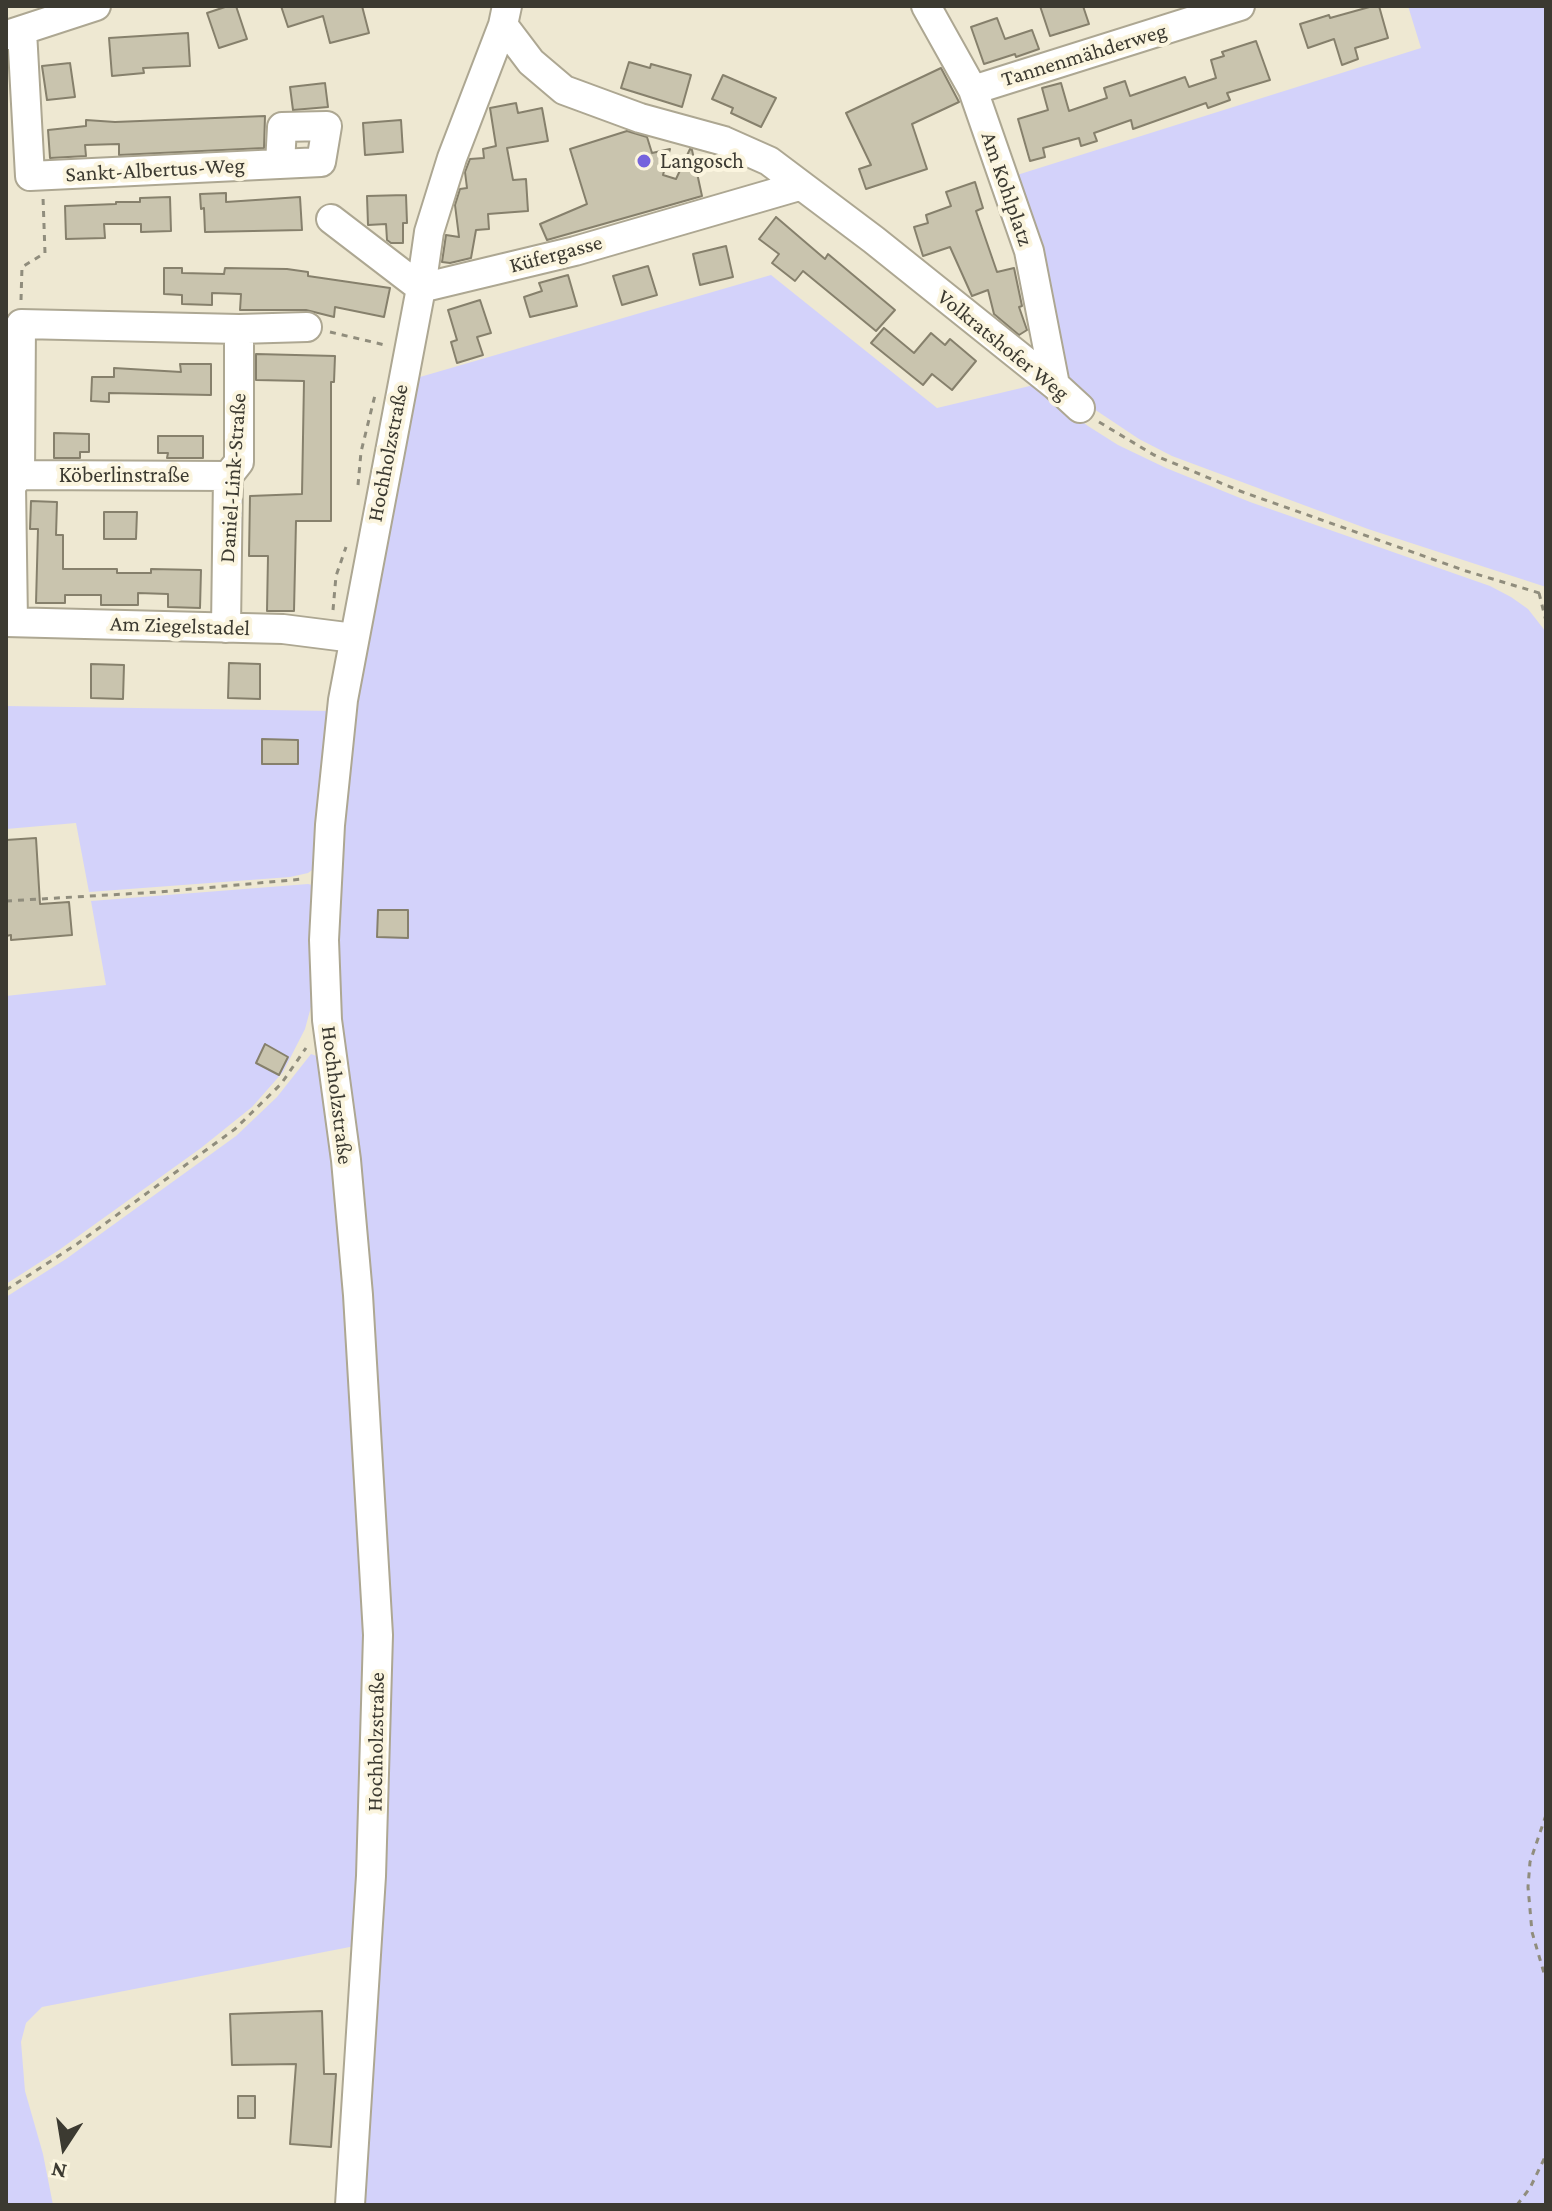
<!DOCTYPE html>
<meta charset="utf-8">
<style>
body{margin:0}
#map{position:relative;width:1552px;height:2211px;overflow:hidden;background:#eee8d2;font-family:"Crimson Pro",serif}
canvas{display:block}
.frame{position:absolute;inset:0;border:8px solid #3c3a31;pointer-events:none}
.north{position:absolute;left:24px;top:2107px;width:80px;height:80px;-webkit-text-stroke:6px #fbf5df;paint-order:stroke;rotate:192deg;font-size:22px;font-weight:700;line-height:32px;text-align:center;color:#3c3a31}
.north::after{content:'';display:block;margin:auto;width:28px;height:36px;background:#3c3a31;clip-path:polygon(50% 0,100% 100%,50% 72%,0 100%)}
</style>
<div id="map">
<canvas width="1552" height="2211"></canvas>
<div class="frame"></div>
<div class="north">N</div>
</div>
<script>
const g = document.querySelector('canvas').getContext('2d');
g.lineJoin = 'round';
function paint(path, color) {
  g.fillStyle = color;
  g.fill(path, 'evenodd');
}
function toPath(rows) {
  const path = new Path2D();
  for (const r of rows) {
    path.moveTo(r[0], r[1]);
    for (let i = 2; i < r.length; i += 2) path.lineTo(r[i], r[i + 1]);
  }
  return path;
}
function trace(path, color, width, dash) {
  g.strokeStyle = color;
  g.lineWidth = width;
  g.lineCap = dash ? 'butt' : 'round';
  g.setLineDash(dash || []);
  g.stroke(path);
}
function write(font, color, halo, rows, align = 'center') {
  g.font = font + ' "Crimson Pro",serif';
  g.lineWidth = 8;
  g.setLineDash([]);
  g.textBaseline = 'middle';
  g.strokeStyle = halo;
  g.fillStyle = color;
  for (const [text, x, y, turn = 0] of rows) {
    g.save();
    g.translate(x, y);
    g.rotate((+turn || 0) * Math.PI / 180);
    g.textAlign = isNaN(turn) ? turn : align;
    if (halo) g.strokeText(text, 0, 0);
    g.fillText(text, 0, 0);
    g.restore();
  }
}
paint(toPath([
 [1408,6,1546,6,1546,587,1368,529,1172,456,1139,439,1088,405,1064,373,1017,175,1421,48],
 [771,275,937,408,1034,385,1088,426,1118,445,1166,468,1250,502,1490,586,1511,597,1528,609,1546,632,1546,2205,359,2205,383,1796,334,1004,342,783,414,374,420,377],
 [6,706,334,711,315,868,308,873,290,877,89,892,76,823,6,829],
 [308,884,316,886,315,979,312,1003,305,1029,283,1072,252,1107,201,1148,59,1250,6,1284,6,996,106,985,91,901],
 [311,1054,322,1058,325,1072,365,1545,360,1945,42,2007,26,2023,21,2042,25,2091,43,2154,53,2205,6,2205,6,1297,66,1259,236,1136,277,1097]
]), '#d3d2fa');
const building = toPath([
 [228,6,236,6,247,39,219,48,207,13,228,6],
 [281,6,362,6,369,33,330,43,323,16,288,27,281,6],
 [1040,6,1083,6,1089,24,1050,36,1040,6],
 [1373,6,1379,6,1388,38,1355,48,1358,59,1342,65,1334,39,1308,48,1300,24,1329,15,1330,18,1373,6],
 [997,18,1005,39,1032,30,1039,49,1016,57,1015,54,984,64,971,27,997,18],
 [188,33,190,66,143,68,144,73,112,76,109,38,188,33],
 [1256,41,1270,80,1227,93,1230,100,1208,108,1206,103,1133,129,1131,120,1094,133,1097,141,1081,146,1079,138,1043,148,1045,157,1030,161,1018,119,1048,110,1042,88,1061,83,1069,111,1107,98,1104,88,1125,81,1130,96,1185,77,1189,87,1216,78,1211,60,1224,56,1222,52,1256,41],
 [629,62,650,68,651,64,691,75,682,107,621,88,629,62],
 [70,63,75,97,47,100,42,66,70,63],
 [941,68,959,102,912,124,927,169,866,189,859,169,871,165,846,113,941,68],
 [723,75,776,98,761,127,731,113,733,108,712,99,723,75],
 [325,83,328,107,293,110,290,87,325,83],
 [516,103,518,113,542,108,548,141,507,148,513,180,526,179,528,211,488,214,489,229,476,230,471,258,450,263,442,262,446,235,459,237,455,205,460,189,467,188,465,172,470,159,484,158,483,149,496,146,490,108,516,103],
 [265,116,264,148,119,155,119,144,85,145,86,156,50,158,48,130,86,126,86,120,115,122,265,116],
 [401,120,403,152,365,155,363,123,401,120],
 [627,131,647,137,652,153,670,149,663,175,676,179,690,149,692,150,702,196,547,240,540,224,587,204,570,149,627,131],
 [975,182,983,208,976,211,997,272,1014,268,1022,306,1019,307,1027,330,1019,335,994,314,988,290,972,296,950,247,923,256,914,227,928,223,926,215,951,206,946,192,975,182],
 [226,193,226,202,300,197,302,230,205,232,204,208,201,209,200,194,226,193],
 [406,195,407,223,403,223,403,243,391,243,387,240,386,224,368,225,367,196,406,195],
 [170,197,171,231,141,232,141,224,104,224,105,238,66,239,65,206,116,204,116,202,140,202,140,198,170,197],
 [776,217,825,259,828,254,895,310,876,331,803,271,795,281,772,263,779,254,759,239,776,217],
 [726,246,733,277,700,285,693,254,726,246],
 [648,266,657,295,622,305,613,276,648,266],
 [164,268,182,268,182,273,224,274,225,268,287,269,308,272,308,276,390,288,384,317,335,307,334,317,306,310,240,310,241,294,212,293,212,305,182,304,182,295,164,294,164,268],
 [568,275,577,306,530,317,524,297,542,291,539,283,568,275],
 [480,300,491,333,477,337,483,355,457,363,451,342,457,340,448,310,480,300],
 [884,328,914,353,931,333,945,345,950,339,976,361,952,390,932,374,923,385,871,343,884,328],
 [256,354,335,356,334,382,331,382,331,521,296,521,294,611,267,611,268,556,249,556,250,496,302,494,304,381,256,380,256,354],
 [180,364,211,364,211,395,109,393,109,402,91,401,92,377,114,377,114,368,181,372,180,364],
 [54,433,89,434,89,452,80,452,80,458,54,458,54,433],
 [158,436,203,436,203,458,167,458,168,453,158,453,158,436],
 [31,501,57,502,56,535,63,535,63,569,117,569,117,573,151,573,151,569,201,570,200,608,168,607,168,594,138,593,138,605,101,605,101,595,65,595,65,603,36,603,38,529,30,529,31,501],
 [104,512,137,512,136,539,104,539,104,512],
 [229,663,260,664,260,699,228,698,229,663],
 [91,664,124,665,123,699,91,698,91,664],
 [262,739,298,740,298,764,262,764,262,739],
 [36,838,40,904,69,902,72,935,11,940,11,935,6,936,6,840,36,838],
 [378,910,408,910,408,938,377,937,378,910],
 [265,1044,288,1057,279,1075,256,1063,265,1044],
 [322,2011,324,2074,336,2074,331,2147,290,2144,296,2064,232,2065,230,2014,322,2011],
 [238,2096,255,2096,255,2118,238,2118,238,2096]
]);
paint(building, '#c9c4ae');
trace(building, '#86806c', 2);
const minor = toPath([
 [926,6,973,90,1029,251,1055,385],
 [503,25,531,62,564,90,640,118,724,141,769,161,874,240,1055,385,1080,408],
 [22,31,30,176,321,162,327,126,282,127,280,164],
 [7,35,96,6],
 [973,90,1240,6],
 [331,219,421,288,575,251,799,186],
 [20,475,228,476],
 [6,622,283,629,354,638],
 [13,622,11,486,20,475,21,324,239,329,307,327],
 [226,628,228,476,239,462,239,329],
 [350,2205,371,1876,378,1635,358,1295,346,1160,327,1020,324,940,330,825,343,700,421,288,429,232,452,158,503,25,507,6]
]);
trace(minor, '#ada792', 32);
trace(toPath([
 [21,300,22,267,45,253,43,197],
 [330,332,385,345],
 [1099,422,1154,455,1240,491,1466,571,1546,595],
 [358,485,361,452,376,391],
 [1539,593,1546,621],
 [333,610,336,576,346,547],
 [6,901,159,892,303,879],
 [6,1290,77,1244,235,1129,281,1084,306,1048],
 [1546,1815,1530,1862,1528,1887,1532,1932,1546,1980],
 [1517,2205,1530,2188,1546,2155]
]), '#908d7d', 3, [6, 6]);
trace(minor, '#fff', 28);
for (const [x, y, r, color] of [
 [644,161,8,"#7563dd"]
]) {
  const dot = new Path2D();
  dot.arc(x, y, r, 0, 2 * Math.PI);
  g.fillStyle = color;
  g.fill(dot);
  trace(dot, '#fbf5df', 3);
}
write('22px', '#3c3a31', '#fbf5df', [
 ["Tannenmähderweg",1084,55,-17],
 ["Sankt-Albertus-Weg",155,170,-3],
 ["Am Kohlplatz",1007,189,71],
 ["Küfergasse",556,254,-15],
 ["Volkratshofer Weg",1003,345,39],
 ["Hochholzstraße",388,453,-79],
 ["Köberlinstraße",124,475],
 ["Daniel-Link-Straße",233,478,-86],
 ["Am Ziegelstadel",180,626,2],
 ["Hochholzstraße",337,1095,83],
 ["Hochholzstraße",376,1742,-89]
]);
write('22px', '#3c3a31', '#fbf5df', [
 ["Langosch",660,161]
], 'left');
</script>
